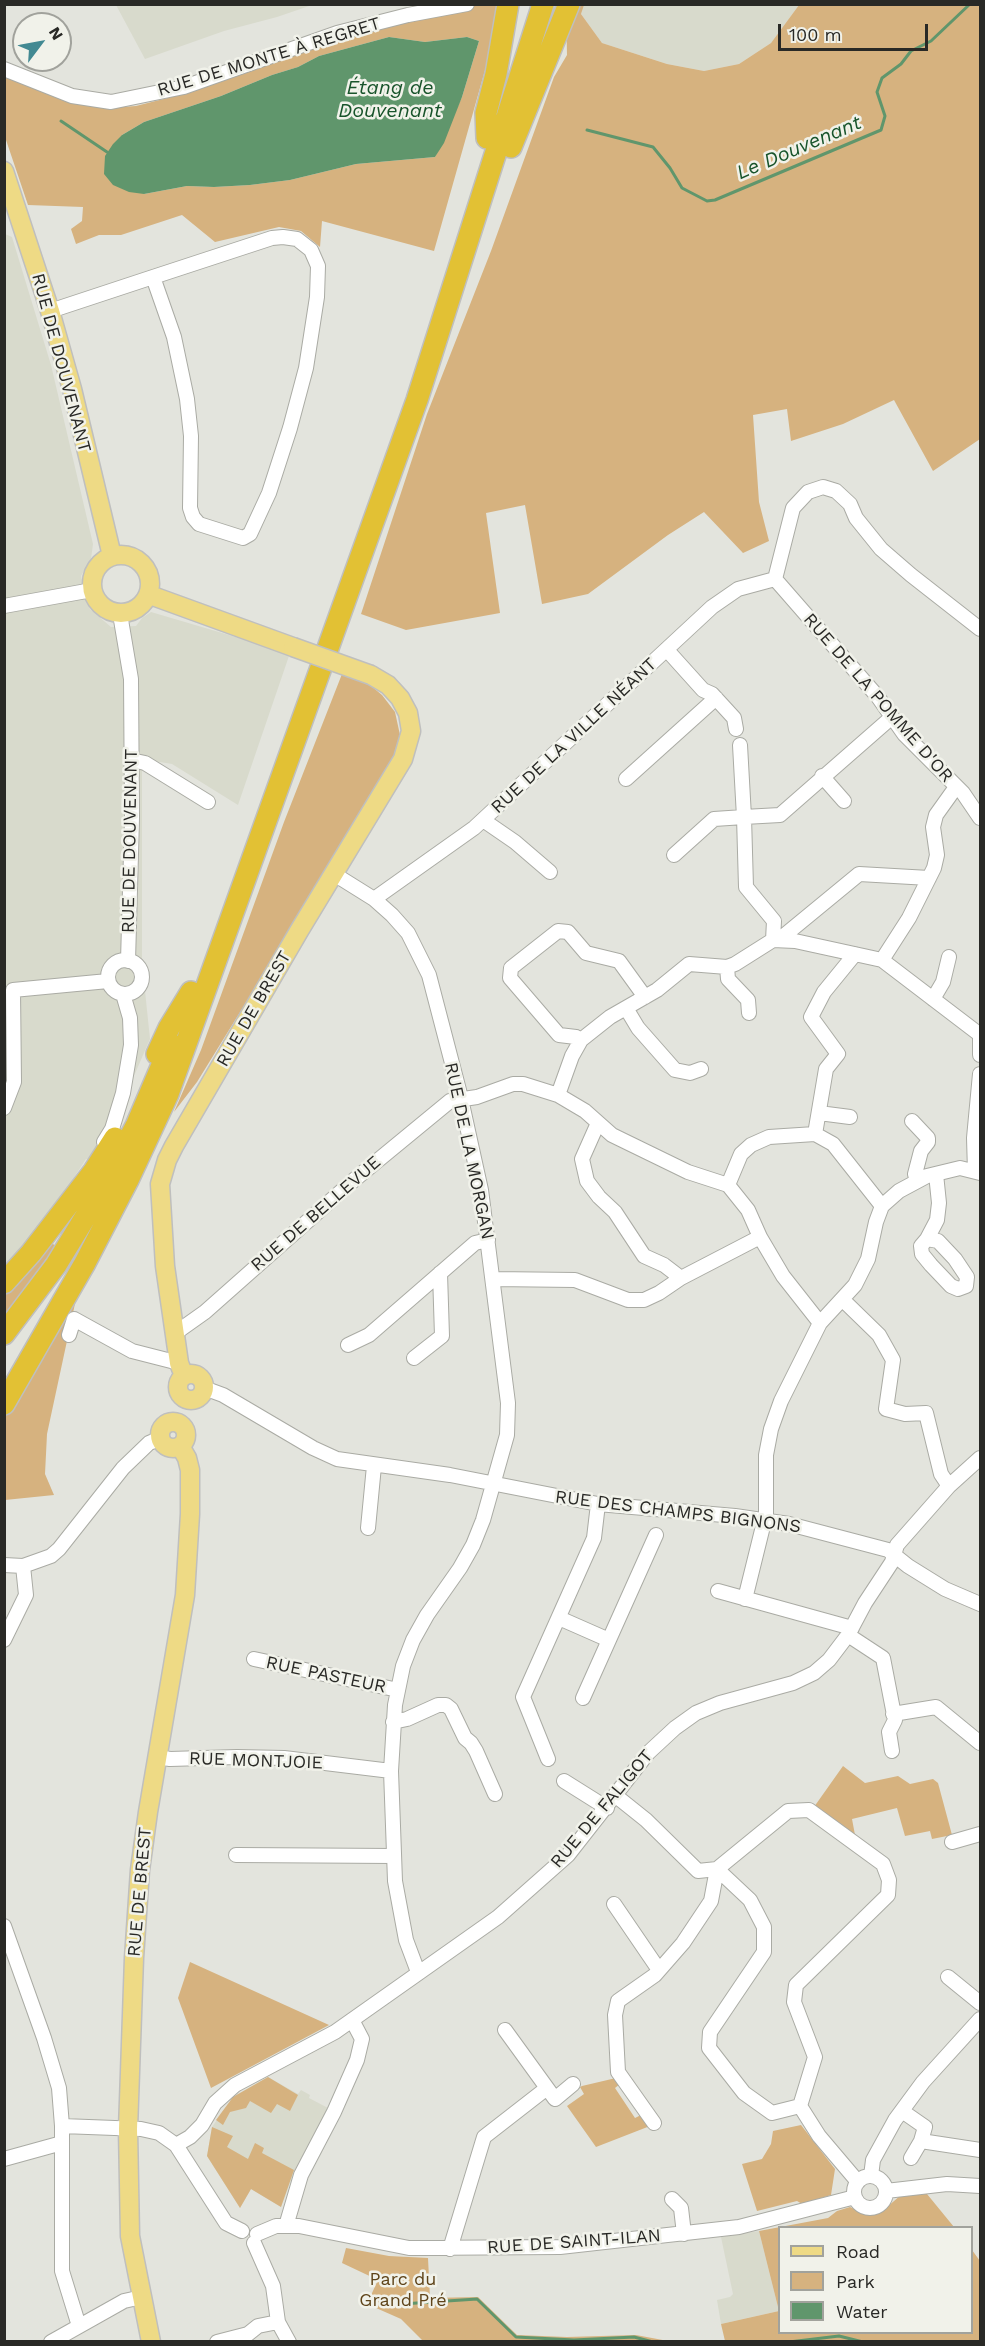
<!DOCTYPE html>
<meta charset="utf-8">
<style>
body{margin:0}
#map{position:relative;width:985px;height:2346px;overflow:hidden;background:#e3e4dd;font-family:"Work Sans",sans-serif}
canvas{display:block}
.frame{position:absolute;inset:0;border:6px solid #292926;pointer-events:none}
.legend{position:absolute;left:778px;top:2226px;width:195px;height:108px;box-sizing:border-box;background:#f1f2ea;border:2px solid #a1a29c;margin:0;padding:8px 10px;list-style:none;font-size:18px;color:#292926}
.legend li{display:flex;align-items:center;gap:12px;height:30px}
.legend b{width:30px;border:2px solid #a1a29c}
.north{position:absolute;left:12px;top:12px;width:60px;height:60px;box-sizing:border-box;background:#f1f2ea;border:2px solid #a1a29c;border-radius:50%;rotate:58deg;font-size:16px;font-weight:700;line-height:24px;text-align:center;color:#292926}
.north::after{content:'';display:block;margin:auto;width:21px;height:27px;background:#428992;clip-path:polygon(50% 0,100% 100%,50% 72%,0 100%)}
.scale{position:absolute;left:778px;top:24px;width:150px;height:27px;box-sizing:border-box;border:3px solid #292926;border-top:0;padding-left:8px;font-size:18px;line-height:21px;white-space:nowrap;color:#292926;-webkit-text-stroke:4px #f1f2ea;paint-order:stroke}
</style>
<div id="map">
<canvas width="985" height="2346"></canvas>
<div class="frame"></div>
<ul class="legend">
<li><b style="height:8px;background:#eeda85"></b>Road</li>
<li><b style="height:16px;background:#d6b27f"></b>Park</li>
<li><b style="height:16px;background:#60966c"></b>Water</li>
</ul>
<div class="north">N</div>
<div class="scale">100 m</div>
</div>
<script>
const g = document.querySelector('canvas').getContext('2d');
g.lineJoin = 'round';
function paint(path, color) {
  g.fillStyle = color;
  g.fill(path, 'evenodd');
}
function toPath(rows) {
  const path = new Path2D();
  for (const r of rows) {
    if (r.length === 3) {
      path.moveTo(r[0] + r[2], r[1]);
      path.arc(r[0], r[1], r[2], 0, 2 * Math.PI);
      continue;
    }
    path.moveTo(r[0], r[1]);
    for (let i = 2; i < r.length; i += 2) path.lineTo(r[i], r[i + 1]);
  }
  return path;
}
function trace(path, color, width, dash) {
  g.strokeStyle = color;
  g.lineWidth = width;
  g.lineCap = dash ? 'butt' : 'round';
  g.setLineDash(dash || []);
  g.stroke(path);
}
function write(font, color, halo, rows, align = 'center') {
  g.font = font + ' "Work Sans",sans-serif';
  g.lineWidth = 5;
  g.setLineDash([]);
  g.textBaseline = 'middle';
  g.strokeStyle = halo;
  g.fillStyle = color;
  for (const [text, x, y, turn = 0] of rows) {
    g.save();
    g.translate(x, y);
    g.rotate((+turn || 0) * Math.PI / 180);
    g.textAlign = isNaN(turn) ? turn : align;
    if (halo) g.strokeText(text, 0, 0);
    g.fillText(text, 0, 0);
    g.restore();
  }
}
paint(toPath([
 [584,4,799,5,771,43,739,64,704,71,667,64,602,43,581,14],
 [116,5,312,5,277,17,224,31,145,59],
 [5,234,12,237,51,365,93,544,91,559,81,576,90,609,111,627,136,626,142,618,151,612,290,653,238,805,172,764,142,759,142,962,150,1039,97,1161,86,1159,47,1219,5,1270],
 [268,2077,298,2094,301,2090,310,2095,309,2098,328,2108,295,2170,281,2207,251,2189,240,2208,207,2156,212,2127,233,2097],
 [759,2231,779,2311,721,2324,717,2300,730,2297,733,2294,721,2237]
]), '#d8dacc');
paint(toPath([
 [436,5,508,5,491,49,434,251,322,221,320,247,301,231,279,227,215,242,182,215,121,235,99,235,76,244,71,229,82,221,83,207,28,205,5,137,4,75,71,102,108,108,136,106,191,92,352,34,440,15],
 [389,37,425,42,467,37,479,41,462,97,435,157,356,164,290,180,250,185,214,187,187,186,144,194,122,135,144,122,221,96,272,75,298,67,319,56],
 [566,5,584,5,581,14,602,43,667,64,704,71,739,64,771,43,799,5,980,5,980,439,933,471,894,400,843,424,791,441,787,409,753,415,759,502,769,541,743,553,704,512,668,535,588,594,542,604,525,505,486,513,500,613,406,630,361,614,427,414,491,251,554,77,567,55],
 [342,674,365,681,382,695,395,712,400,735,392,763,339,846,295,923,197,1082,174,1112,201,1050,284,822],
 [36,1233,56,1246,5,1314,5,1270],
 [76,1299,47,1434,45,1474,54,1495,5,1500,5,1380,30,1342],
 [843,1766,865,1783,898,1776,910,1784,933,1779,938,1783,952,1835,932,1839,930,1831,905,1836,897,1808,852,1819,855,1835,814,1807],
 [190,1962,329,2025,211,2088,178,1998],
 [268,2077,298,2095,290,2111,277,2104,271,2113,250,2101,246,2108,230,2112,223,2125,216,2120,233,2097],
 [616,2078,620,2084,615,2088,635,2118,641,2115,650,2126,596,2147,567,2106,584,2094,580,2087,582,2086],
 [801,2125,835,2169,831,2195,802,2204,797,2201,757,2211,742,2164,762,2159,771,2144,773,2131],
 [212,2127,233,2136,227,2147,248,2159,255,2143,264,2148,262,2153,294,2170,281,2207,251,2189,240,2208,207,2156],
 [927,2194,954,2227,780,2228,780,2332,972,2332,972,2250,980,2261,980,2341,725,2341,721,2324,779,2311,759,2231,828,2218,837,2211,850,2207,863,2213,879,2214,901,2195],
 [346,2248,389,2256,428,2258,430,2298,478,2297,517,2335,567,2337,636,2335,668,2341,423,2341,401,2319,367,2304,378,2280,342,2263]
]), '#d6b27f');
paint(toPath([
 [389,37,425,42,467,37,479,41,462,97,444,143,435,157,356,164,290,180,250,185,214,187,187,186,144,194,129,192,113,185,104,174,105,156,113,144,122,135,144,122,221,96,272,75,298,67,319,56]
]), '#60966c');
trace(toPath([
 [61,121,107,152],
 [587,130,653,147,670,168,682,188,707,201,715,200,881,130,885,116,877,92,882,78,901,64,911,51,931,41,970,4],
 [387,2305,477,2299,516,2337,574,2340,634,2337,653,2342],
 [789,2342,839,2336,863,2342]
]), '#60966c', 3);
const minor = toPath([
 [4,69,72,96,111,102,184,87,337,33,408,15,467,4],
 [50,311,153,277,272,238,283,237,297,239,311,250,318,266,317,297,306,368,290,428,269,493,250,534,243,538,199,524,193,517,190,508,191,436,187,399,174,337,153,277],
 [775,579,793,508,808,492,823,487,836,491,850,504,856,518,881,549,911,575,980,629],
 [775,579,878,697,904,734,963,793,980,818],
 [4,606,92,590],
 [120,614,131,679,132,818,128,961],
 [667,650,703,690,712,694,734,718,736,729],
 [131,760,145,763,208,802],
 [822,776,844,801],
 [626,779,716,698],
 [483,820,515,842,550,872],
 [674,855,714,819,744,817,740,745],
 [334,874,374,899,392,915,408,933,429,975,459,1090,481,1190,508,1403,507,1435,483,1520,473,1545,460,1568,427,1615,413,1640,403,1666,395,1705,391,1771,395,1881,406,1940,418,1972],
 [374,899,474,828,712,607,738,589,775,579],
 [780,939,859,874,929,878],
 [773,940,774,921,746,887,744,817,780,815,892,717],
 [882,960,909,918,934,868,937,855,933,827,936,815,956,787],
 [125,977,17],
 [727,967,728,979,748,1000,749,1013],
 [933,999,943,982,949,957],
 [626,1008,638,1028,675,1070,690,1073,701,1069],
 [980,1033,980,1055],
 [581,1040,576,1037,559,1035,510,978,511,968,558,931,568,932,586,953,619,961,645,997],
 [558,1095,572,1056,581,1040,610,1017,657,990,689,964,727,967,735,964,773,940,795,941,882,960,979,1034],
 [4,1108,14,1082,13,990,108,981],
 [819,1113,850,1117],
 [912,1121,928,1138,928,1142,921,1151,915,1174,917,1181],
 [598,1123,582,1159,587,1181,599,1197,615,1212,644,1256,664,1265,681,1278],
 [815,1134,826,1069,838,1054,811,1017,824,992,855,954],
 [104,1142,112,1129,123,1093,131,1045,130,1018,123,994],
 [975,1171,974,1138,980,1074],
 [728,1185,741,1154,751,1145,769,1137,815,1134,833,1144,882,1206],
 [927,1239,921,1246,922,1254,931,1265,951,1286,958,1289,966,1286,967,1277,955,1259,938,1241,927,1239,937,1220,939,1203,936,1174],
 [493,1279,575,1280,628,1300,644,1300,659,1293,681,1278,760,1237],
 [843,1300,879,1335,893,1360,886,1409,905,1414,926,1413,941,1474,949,1486],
 [820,1323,855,1285,868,1259,876,1222,882,1206,899,1191,927,1176,960,1168,980,1173],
 [174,1334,205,1312,354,1180,450,1101,477,1097,513,1084,523,1084,558,1095,585,1111,612,1135,688,1172,728,1185,748,1210,760,1237,783,1276,820,1323,781,1401,771,1429,766,1455,766,1514,745,1599],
 [69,1335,74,1319,132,1351,179,1363],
 [348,1345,369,1335,475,1243,488,1240],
 [414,1358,442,1336,440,1273],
 [204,1388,223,1395,313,1448,337,1459,450,1475,598,1504,735,1516,789,1524,888,1550,908,1566,945,1589,980,1604],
 [368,1528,374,1466],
 [4,1565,23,1566,51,1556,59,1549,123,1468,149,1443,161,1438],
 [718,1591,852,1628],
 [559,1618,609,1640],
 [848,1635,883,1658,895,1720,889,1732,892,1751],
 [4,1640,26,1595,23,1566],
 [254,1659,398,1690],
 [583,1698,656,1535],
 [893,1714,936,1707,980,1743],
 [393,1722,407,1719,438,1705,446,1705,451,1709,465,1738,471,1743,476,1751,495,1794],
 [157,1757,170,1759,237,1757,284,1758,391,1771],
 [548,1759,523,1697,594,1538,598,1504],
 [564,1781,607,1808],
 [616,1796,646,1820,698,1871,717,1869,711,1901,683,1943,655,1975,618,2001,615,2015,618,2072,654,2123],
 [952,1842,980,1834],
 [236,1855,394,1856],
 [614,1904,659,1970],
 [4,1926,44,2038,59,2088,62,2126,62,2271,79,2326],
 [948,1977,980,2003],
 [547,2088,555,2099,573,2084],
 [800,2106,772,2113,744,2093,709,2048,710,2032,764,1952,764,1927,750,1900,717,1869,788,1811,809,1810,883,1864,889,1880,888,1895,796,1985,794,2002,815,2057,800,2106,819,2136,858,2182],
 [902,2111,925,2127,921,2141,911,2158],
 [62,2126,141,2129,159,2133,176,2145,226,2223,242,2231],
 [921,2141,980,2150],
 [176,2145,190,2137,202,2125,215,2103,235,2085,335,2032,498,1917,568,1855,648,1753,675,1728,696,1713,720,1703,793,1683,814,1673,829,1660,848,1635,865,1603,892,1562,897,1545,949,1486,980,1458],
 [4,2159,62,2143],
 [871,2176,873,2160,895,2120,923,2082,980,2019],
 [870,2192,16],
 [886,2191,947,2184,980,2186],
 [672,2199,681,2208,684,2234],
 [286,2226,301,2175,334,2112,357,2060,362,2039,352,2020],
 [257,2234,276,2226,299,2226,409,2248,560,2247,739,2227,855,2197],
 [254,2243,273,2286,278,2322,289,2342],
 [450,2249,484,2137,547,2088,505,2030],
 [51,2342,124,2301,142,2297],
 [217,2342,248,2334,258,2326,278,2322]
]);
const major = toPath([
 [4,171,50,311,72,389,112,556],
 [121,584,29],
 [150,595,293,647],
 [191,1387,13],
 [184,1376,179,1363,165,1266,160,1184,167,1160,174,1146,299,931,403,759,411,731,408,713,400,698,388,685,371,675],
 [173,1435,13],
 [151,2342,130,2236,128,2129,134,1958,140,1870,148,1812,185,1595,190,1514,190,1470,187,1458,180,1446]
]);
const highway = toPath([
 [487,138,486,113,496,74,508,4],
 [511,147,569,4],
 [157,1054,169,1028,191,992],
 [4,1283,31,1253,94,1171,115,1138],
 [4,1334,56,1265,100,1193,136,1126,171,1044],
 [4,1404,85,1263,128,1180,168,1094,417,400,543,4]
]);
trace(minor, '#aaaba4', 16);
trace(major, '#bfbfbe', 21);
trace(highway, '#bfbfbe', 24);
trace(minor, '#fff', 14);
trace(major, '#eeda85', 18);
trace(highway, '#e2c134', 21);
const majorBridge = toPath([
 [293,647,371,675]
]);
trace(majorBridge, '#bfbfbe', 21, []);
trace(majorBridge, '#eeda85', 18);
write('18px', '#292926', '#f1f2ea', [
 ["RUE DE MONTE À REGRET",269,57,-17],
 ["RUE DE DOUVENANT",61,363,75],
 ["RUE DE LA POMME D'OR",878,698,49],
 ["RUE DE LA VILLE NÉANT",574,736,-43],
 ["RUE DE DOUVENANT",130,841,-89],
 ["RUE DE BREST",254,1009,-60],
 ["RUE DE LA MORGAN",469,1151,78],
 ["RUE DE BELLEVUE",316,1214,-41],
 ["RUE DES CHAMPS BIGNONS",678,1512,7],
 ["RUE PASTEUR",326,1675,12],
 ["RUE MONTJOIE",256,1761,2],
 ["RUE DE FALIGOT",602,1809,-50],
 ["RUE DE BREST",140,1892,-85],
 ["RUE DE SAINT-ILAN",574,2242,-4]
]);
write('18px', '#5f441a', '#f1f2ea', [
 ["Parc du",403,2280],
 ["Grand Pré",403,2301]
]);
write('italic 20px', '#18542b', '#f1f2ea', [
 ["Étang de",390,88],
 ["Douvenant",390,111],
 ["Le Douvenant",799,148,-23]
]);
</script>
